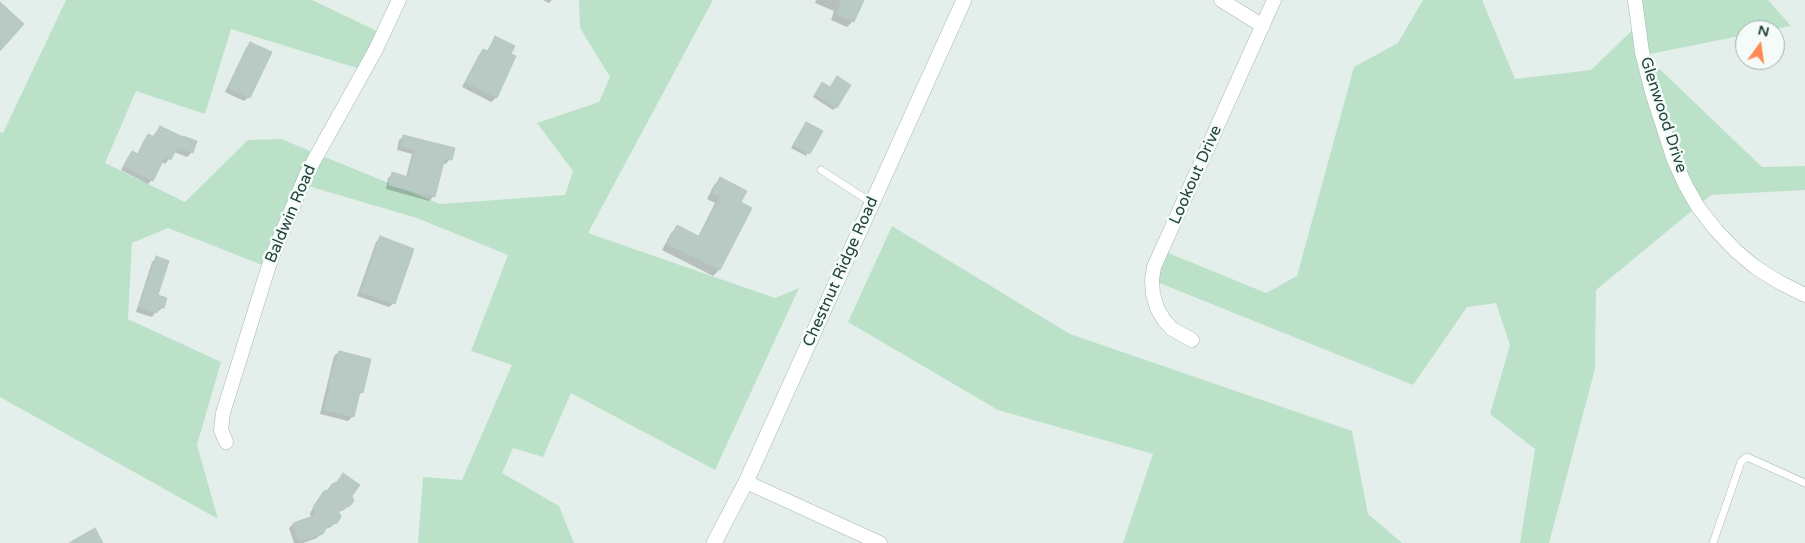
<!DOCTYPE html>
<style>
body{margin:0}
#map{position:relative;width:1805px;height:543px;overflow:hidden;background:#e4efeb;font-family:"Varela Round",sans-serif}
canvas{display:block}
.north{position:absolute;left:1735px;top:20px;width:50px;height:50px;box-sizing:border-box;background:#f5fbf8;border:1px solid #a0b1ad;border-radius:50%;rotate:14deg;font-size:14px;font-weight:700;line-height:20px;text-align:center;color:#21433c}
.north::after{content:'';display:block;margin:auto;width:18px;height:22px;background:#ff8952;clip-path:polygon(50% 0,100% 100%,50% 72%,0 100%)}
</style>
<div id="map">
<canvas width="1805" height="543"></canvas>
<div class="north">N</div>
</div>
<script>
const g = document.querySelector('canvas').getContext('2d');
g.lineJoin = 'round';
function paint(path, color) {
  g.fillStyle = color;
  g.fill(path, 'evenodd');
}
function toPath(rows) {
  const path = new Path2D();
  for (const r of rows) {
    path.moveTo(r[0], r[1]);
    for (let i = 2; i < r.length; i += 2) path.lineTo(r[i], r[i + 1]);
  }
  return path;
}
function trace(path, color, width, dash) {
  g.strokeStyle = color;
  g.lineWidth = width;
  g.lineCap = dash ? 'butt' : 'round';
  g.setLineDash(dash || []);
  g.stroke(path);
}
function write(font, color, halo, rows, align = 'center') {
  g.font = font + ' "Varela Round",sans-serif';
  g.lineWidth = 5;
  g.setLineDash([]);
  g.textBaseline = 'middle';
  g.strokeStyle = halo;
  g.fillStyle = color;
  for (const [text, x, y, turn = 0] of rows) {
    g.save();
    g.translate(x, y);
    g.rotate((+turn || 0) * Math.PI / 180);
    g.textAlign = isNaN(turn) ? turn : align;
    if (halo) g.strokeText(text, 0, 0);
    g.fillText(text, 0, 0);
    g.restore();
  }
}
paint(toPath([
 [66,0,312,0,379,32,360,69,231,29,205,114,136,91,105,163,185,202,248,140,281,139,440,204,565,195,573,171,537,123,599,102,610,77,580,28,579,0,713,0,588,233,775,298,799,288,715,470,571,393,543,457,513,448,502,473,559,506,574,543,418,543,423,477,462,480,512,365,471,351,508,255,417,218,298,183,265,266,168,228,132,243,128,319,221,362,197,445,218,519,0,397,0,132,3,133],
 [1423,0,1482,0,1515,79,1591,70,1640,23,1641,0,1768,0,1791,26,1770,30,1745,30,1745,35,1645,55,1762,167,1805,166,1805,190,1711,195,1596,290,1595,369,1549,543,1520,543,1535,449,1490,414,1510,345,1496,303,1467,307,1413,385,1157,282,1161,250,1266,293,1297,276,1354,67,1398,43],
 [892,226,1070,334,1352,431,1368,514,1402,543,1123,543,1153,454,998,410,848,322]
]), '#bbe2c8');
paint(toPath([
 [543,0,552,0,549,3],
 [816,0,862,0,853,21,847,27,831,20,834,11,815,3],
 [496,38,510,54,515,57,496,98,491,102,462,87,479,55,483,50,486,52],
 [251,43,249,97,244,101,225,92,246,48],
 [837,77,836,107,833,110,813,97,820,86,830,88],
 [806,123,821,131,806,156,791,148],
 [160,127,192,152,187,157,174,152,165,164,162,162,152,180,148,184,121,170,128,157,132,152,137,155,144,140,149,136,152,137],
 [404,136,450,159,446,164,443,163,434,196,429,201,386,189,388,178,393,174,406,177,412,154,397,150,399,140],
 [720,179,739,203,750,208,719,270,713,276,662,250,671,233,677,227,698,237,715,203,707,199,714,185],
 [380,238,394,303,389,307,357,296,376,242],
 [156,258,157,296,163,307,159,311,157,310,152,317,136,312,152,262],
 [339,352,362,392,358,396,352,417,348,421,320,414,334,356],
 [333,485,351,496,349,505,344,510,338,512,336,522,331,527,325,529,317,538,303,543,294,543,289,528,293,524,311,518,310,513,320,497]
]), '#0003');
const building = toPath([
 [842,0,864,0,854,22,836,14,842,0],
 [0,2,24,24,0,51,0,2],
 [495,36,515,46,511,54,516,56,497,98,465,82,483,49,488,51,495,36],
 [250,42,272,52,250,98,228,88,250,42],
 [837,76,851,85,837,108,815,94,822,82,830,87,837,76],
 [806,122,823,131,810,154,793,145,806,122],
 [160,126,183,137,183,136,197,141,193,153,177,147,171,160,165,157,153,181,124,166,132,151,138,154,148,134,154,137,160,126],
 [403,135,455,148,452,160,445,158,435,197,389,185,392,172,408,177,415,150,401,146,403,135],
 [720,177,747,191,741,202,752,208,720,270,667,244,677,225,700,237,720,197,712,193,720,177],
 [380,236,414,249,395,304,361,292,380,236],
 [156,256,169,261,158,295,167,298,164,308,159,306,157,313,139,307,156,256],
 [339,351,371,359,363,393,360,392,354,417,324,410,330,386,328,386,339,351],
 [343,473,360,485,352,496,354,501,350,506,338,510,341,517,337,523,328,525,323,534,299,542,293,523,316,515,313,507,324,491,328,490,332,484,337,482,343,473],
 [95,528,103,543,69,543,95,528]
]);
paint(building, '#b9cac4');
trace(building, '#b5c9c3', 1);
const lane = toPath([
 [821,170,872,203],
 [1713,543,1741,462,1747,457,1805,483]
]);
const street = toPath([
 [1221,0,1263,26],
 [1635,0,1642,52,1652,92,1674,160,1686,186,1698,207,1716,230,1736,251,1755,267,1779,282,1805,295],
 [1192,340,1172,329,1164,320,1157,308,1153,294,1152,280,1154,267,1274,0],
 [226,442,221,430,223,413,271,259,307,173,375,51,399,0],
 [746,482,880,543]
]);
const secondary = toPath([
 [714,543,746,482,964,0]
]);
trace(lane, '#a6b8b3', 8);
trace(street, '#a6b8b3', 15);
trace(secondary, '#a1bcb4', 16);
trace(lane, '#fff', 7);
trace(street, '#fff', 14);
trace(secondary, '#fff', 15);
write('16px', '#21433c', '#f5fbf8', [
 ["Glenwood Drive",1663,115,72],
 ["Lookout Drive",1196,175,-66],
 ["Baldwin Road",291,214,-67],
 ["Chestnut Ridge Road",841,272,-66]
]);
</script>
